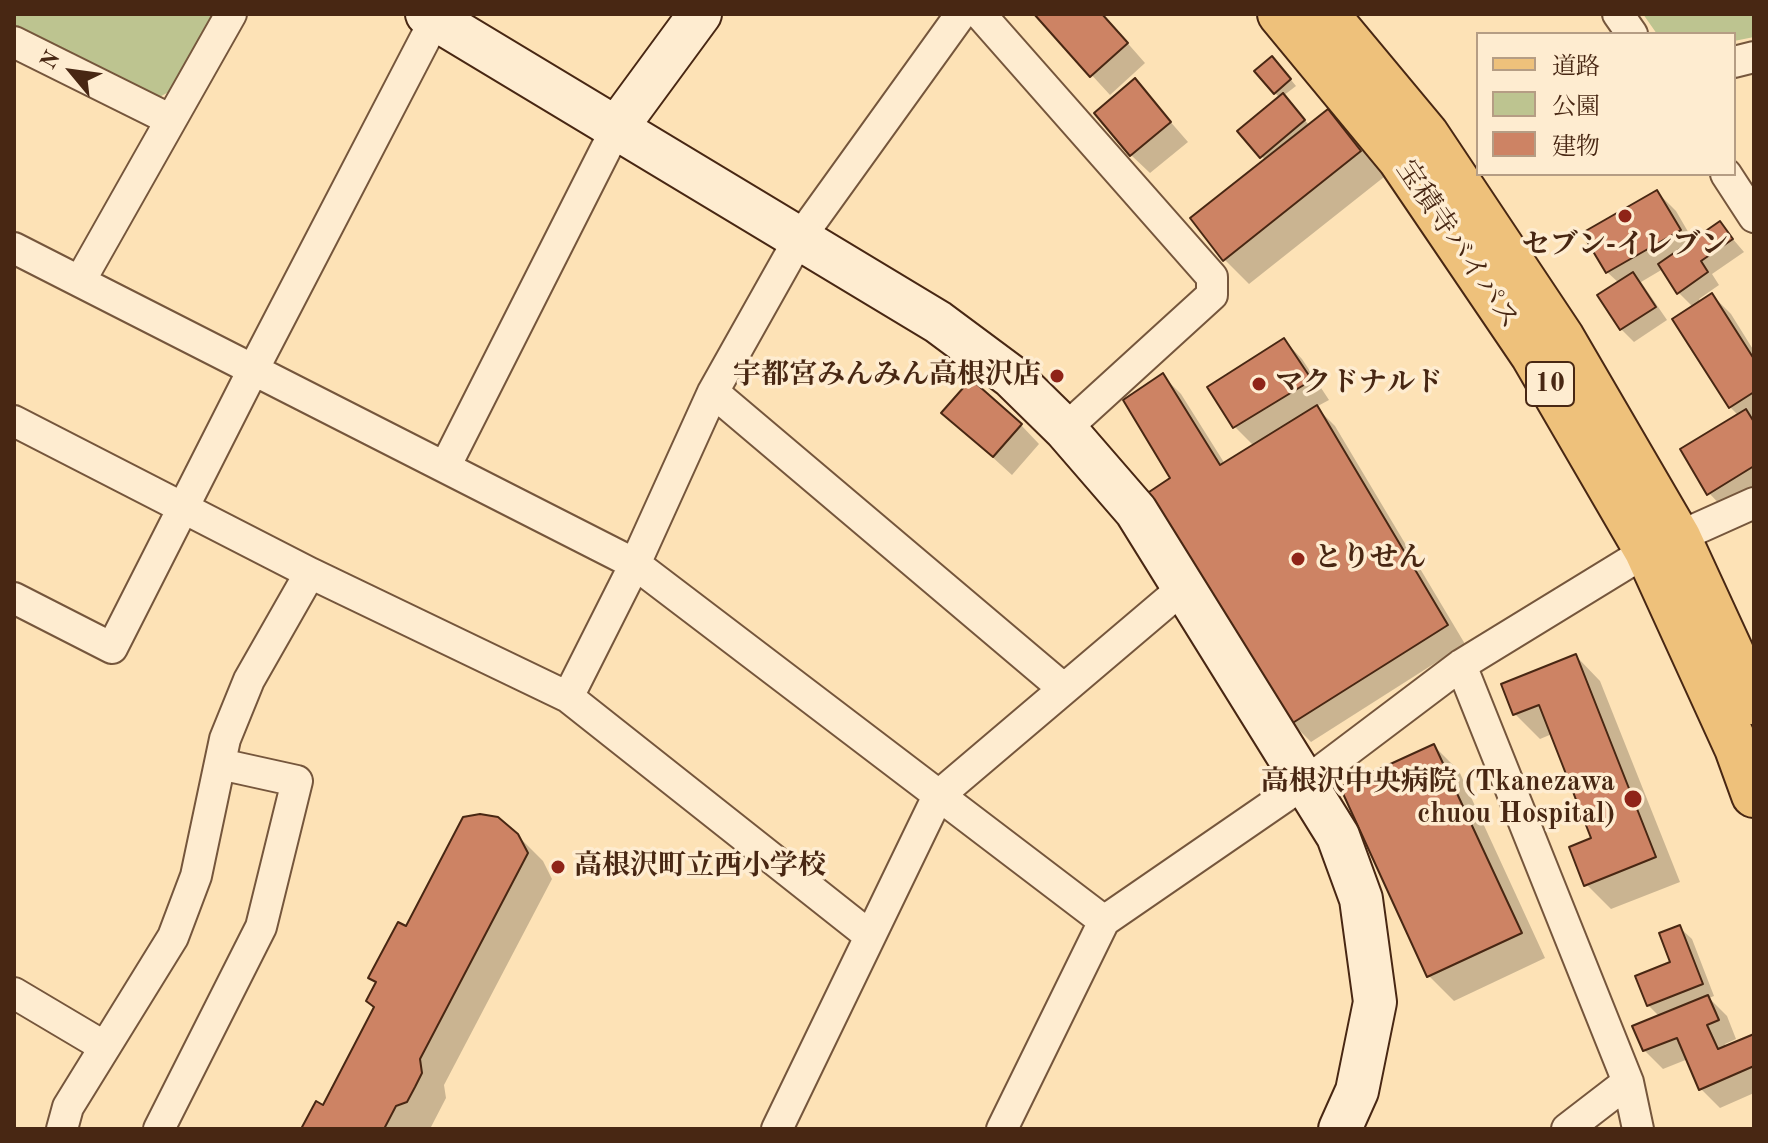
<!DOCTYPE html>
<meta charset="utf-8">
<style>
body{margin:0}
#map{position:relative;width:1768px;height:1143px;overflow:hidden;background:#fde2b6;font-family:"Old Standard TT","Noto Serif JP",serif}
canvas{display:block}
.frame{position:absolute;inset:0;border:16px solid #482713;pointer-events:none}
.legend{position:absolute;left:1476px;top:32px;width:260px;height:144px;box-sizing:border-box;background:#feecd0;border:2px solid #b59d84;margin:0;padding:10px 14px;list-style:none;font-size:24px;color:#482713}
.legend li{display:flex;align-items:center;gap:16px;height:40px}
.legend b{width:40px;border:2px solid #b59d84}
.north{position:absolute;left:32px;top:32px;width:80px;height:80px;-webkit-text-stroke:6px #feecd0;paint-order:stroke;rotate:299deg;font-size:22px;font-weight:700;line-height:32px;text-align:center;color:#482713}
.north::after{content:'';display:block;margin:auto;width:28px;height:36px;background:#482713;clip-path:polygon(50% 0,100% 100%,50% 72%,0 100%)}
</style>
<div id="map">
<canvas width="1768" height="1143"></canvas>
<div class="frame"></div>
<ul class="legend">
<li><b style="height:10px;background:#eec17b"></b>道路</li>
<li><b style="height:22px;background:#bdc490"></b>公園</li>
<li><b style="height:22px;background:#cd8364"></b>建物</li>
</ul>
<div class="north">N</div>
</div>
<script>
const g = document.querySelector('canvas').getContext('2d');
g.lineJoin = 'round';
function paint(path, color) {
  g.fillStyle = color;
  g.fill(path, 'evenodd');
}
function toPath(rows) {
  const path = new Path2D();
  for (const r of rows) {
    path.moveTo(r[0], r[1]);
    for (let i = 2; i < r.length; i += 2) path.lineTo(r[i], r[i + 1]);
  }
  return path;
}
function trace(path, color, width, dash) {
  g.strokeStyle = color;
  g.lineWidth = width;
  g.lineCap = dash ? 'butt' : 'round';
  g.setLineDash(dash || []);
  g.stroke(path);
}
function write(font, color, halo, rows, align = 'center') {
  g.font = font + ' "Old Standard TT","Noto Serif JP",serif';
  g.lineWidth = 7;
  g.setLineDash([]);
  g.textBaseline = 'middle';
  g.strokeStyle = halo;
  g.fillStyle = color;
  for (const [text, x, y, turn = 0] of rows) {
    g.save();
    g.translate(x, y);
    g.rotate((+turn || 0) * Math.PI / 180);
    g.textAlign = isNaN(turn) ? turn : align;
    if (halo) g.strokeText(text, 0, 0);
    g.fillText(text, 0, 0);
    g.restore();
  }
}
paint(toPath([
 [14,14,213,14,176,88,154,100,14,26],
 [1643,14,1754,14,1754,37,1734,41,1734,34,1657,34]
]), '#bdc490');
paint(toPath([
 [1036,14,1102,14,1145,63,1110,95],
 [1278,64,1296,86,1283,96,1310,126,1328,112,1352,136,1384,177,1249,284,1225,260,1266,161,1240,132,1280,98,1275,93],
 [1135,81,1188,142,1150,173,1131,155],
 [1657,192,1676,211,1694,242,1720,224,1744,252,1712,274,1719,285,1699,299,1701,302,1712,295,1731,314,1754,351,1754,496,1727,512,1709,493,1739,416,1730,407,1693,307,1678,292,1663,269,1641,282,1667,320,1634,342,1621,329,1600,296,1619,283,1607,272],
 [1284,340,1302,359,1329,400,1316,407,1335,426,1465,644,1311,742,1292,723,1173,478,1162,375,1181,394,1225,464,1254,446,1234,426],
 [944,413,1021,425,1039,444,1012,475],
 [1576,656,1600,681,1680,882,1611,909,1586,884,1594,840,1552,734,1540,739,1515,714,1503,685],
 [1434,746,1459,771,1545,958,1454,1001,1429,976],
 [517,835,543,861,552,879,444,1085,446,1098,431,1127,425,1129,304,1129,324,1107,375,1008,377,984,370,977,406,929],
 [1679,927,1692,939,1714,996,1709,998,1727,1016,1736,1039,1725,1044,1726,1048,1754,1036,1754,1093,1720,1108,1701,1089,1688,1059,1663,1069,1644,1050,1660,1017,1648,1005,1673,963]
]), '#0003');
const building = toPath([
 [1034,14,1102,14,1128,43,1090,77,1034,14],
 [1272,56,1291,79,1274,94,1254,71,1272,56],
 [1135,78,1171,122,1130,156,1094,113,1135,78],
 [1283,93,1305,120,1260,158,1237,131,1283,93],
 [1328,109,1361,151,1223,261,1190,218,1328,109],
 [1657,190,1681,230,1606,273,1582,233,1657,190],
 [1720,221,1733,239,1701,261,1708,272,1677,294,1658,264,1720,221],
 [1633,272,1656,307,1620,330,1597,295,1633,272],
 [1712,293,1754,359,1754,392,1729,408,1672,319,1712,293],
 [1284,338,1312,380,1233,428,1207,387,1284,338],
 [1163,373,1220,465,1317,405,1448,625,1291,724,1146,494,1170,478,1123,400,1163,373],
 [971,379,1022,424,993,457,941,413,971,379],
 [1746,409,1754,422,1754,466,1707,495,1680,449,1746,409],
 [1576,654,1656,857,1584,886,1569,847,1591,838,1539,705,1513,715,1501,684,1576,654],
 [1434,744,1522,933,1427,977,1340,787,1434,744],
 [480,814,498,817,518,834,528,853,420,1059,422,1073,415,1087,407,1102,396,1106,384,1129,301,1129,316,1101,323,1105,374,1007,366,1001,376,982,368,978,398,922,406,926,463,817,480,814],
 [1680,925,1703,984,1647,1006,1635,976,1670,962,1659,933,1680,925],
 [1708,995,1719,1020,1707,1025,1718,1049,1754,1034,1754,1066,1699,1090,1677,1038,1643,1051,1632,1026,1708,995]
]);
paint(building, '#cd8364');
trace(building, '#482713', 2);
const street = toPath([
 [980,14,1212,277,1212,295,1065,429],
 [1618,14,1632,34],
 [14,42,171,120],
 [1734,62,1754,57],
 [1726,174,1754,217],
 [14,248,635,564,1104,921],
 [80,281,231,14],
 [713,392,1064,689],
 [14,421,310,573,249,680,225,739,196,876,173,937,68,1107,62,1129],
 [445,467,617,127],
 [310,573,568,697,870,936],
 [14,598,112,648,253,370,438,14],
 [1461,665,1628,1082,1638,1129],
 [568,697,635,564,713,392,799,239,961,14],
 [14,993,105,1047],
 [159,1129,261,927,297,781,220,764],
 [777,1129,938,796,1183,588],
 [1002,1129,1104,921,1306,782,1461,665,1647,551,1754,503],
 [1567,1129,1628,1082]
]);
const secondary = toPath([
 [427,14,938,322,1012,377,1065,429,1136,511,1338,836,1361,899,1375,1002,1357,1091,1340,1129],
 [617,127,700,14]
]);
const primary = toPath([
 [1280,14,1400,159,1533,355,1647,551,1737,748,1754,795],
 [1326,14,1426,134,1562,338,1678,537,1754,702]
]);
trace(street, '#75563c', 34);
trace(secondary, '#482713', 46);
trace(primary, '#482713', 48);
trace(street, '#feecd0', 30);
trace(secondary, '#feecd0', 42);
trace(primary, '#eec17b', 44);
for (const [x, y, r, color] of [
 [1625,216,8,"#8f2418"],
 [1057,376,8,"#8f2418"],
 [1259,384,8,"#8f2418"],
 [1298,559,8,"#8f2418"],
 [1633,799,10,"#8f2418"],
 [558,867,8,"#8f2418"]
]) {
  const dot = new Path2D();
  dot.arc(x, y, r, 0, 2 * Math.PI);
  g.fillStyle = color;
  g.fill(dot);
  trace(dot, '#feecd0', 3);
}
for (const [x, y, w] of [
 [1550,384,48]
]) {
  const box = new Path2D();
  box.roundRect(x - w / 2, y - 22, w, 44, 6);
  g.fillStyle = '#feecd0';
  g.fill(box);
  trace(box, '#482713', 2);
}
write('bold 26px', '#482713', null, [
 ["10",1550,384]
]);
write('28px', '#482713', '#feecd0', [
 ["宝積寺バイパス",1457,245,56]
]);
write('bold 28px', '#482713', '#feecd0', [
 ["セブン-イレブン",1625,246,"center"],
 ["宇都宮みんみん高根沢店",1041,376,"right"],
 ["マクドナルド",1275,384],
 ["とりせん",1314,559],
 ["高根沢中央病院 (Tkanezawa",1615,783,"right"],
 ["chuou Hospital)",1615,815,"right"],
 ["高根沢町立西小学校",574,867]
], 'left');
</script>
